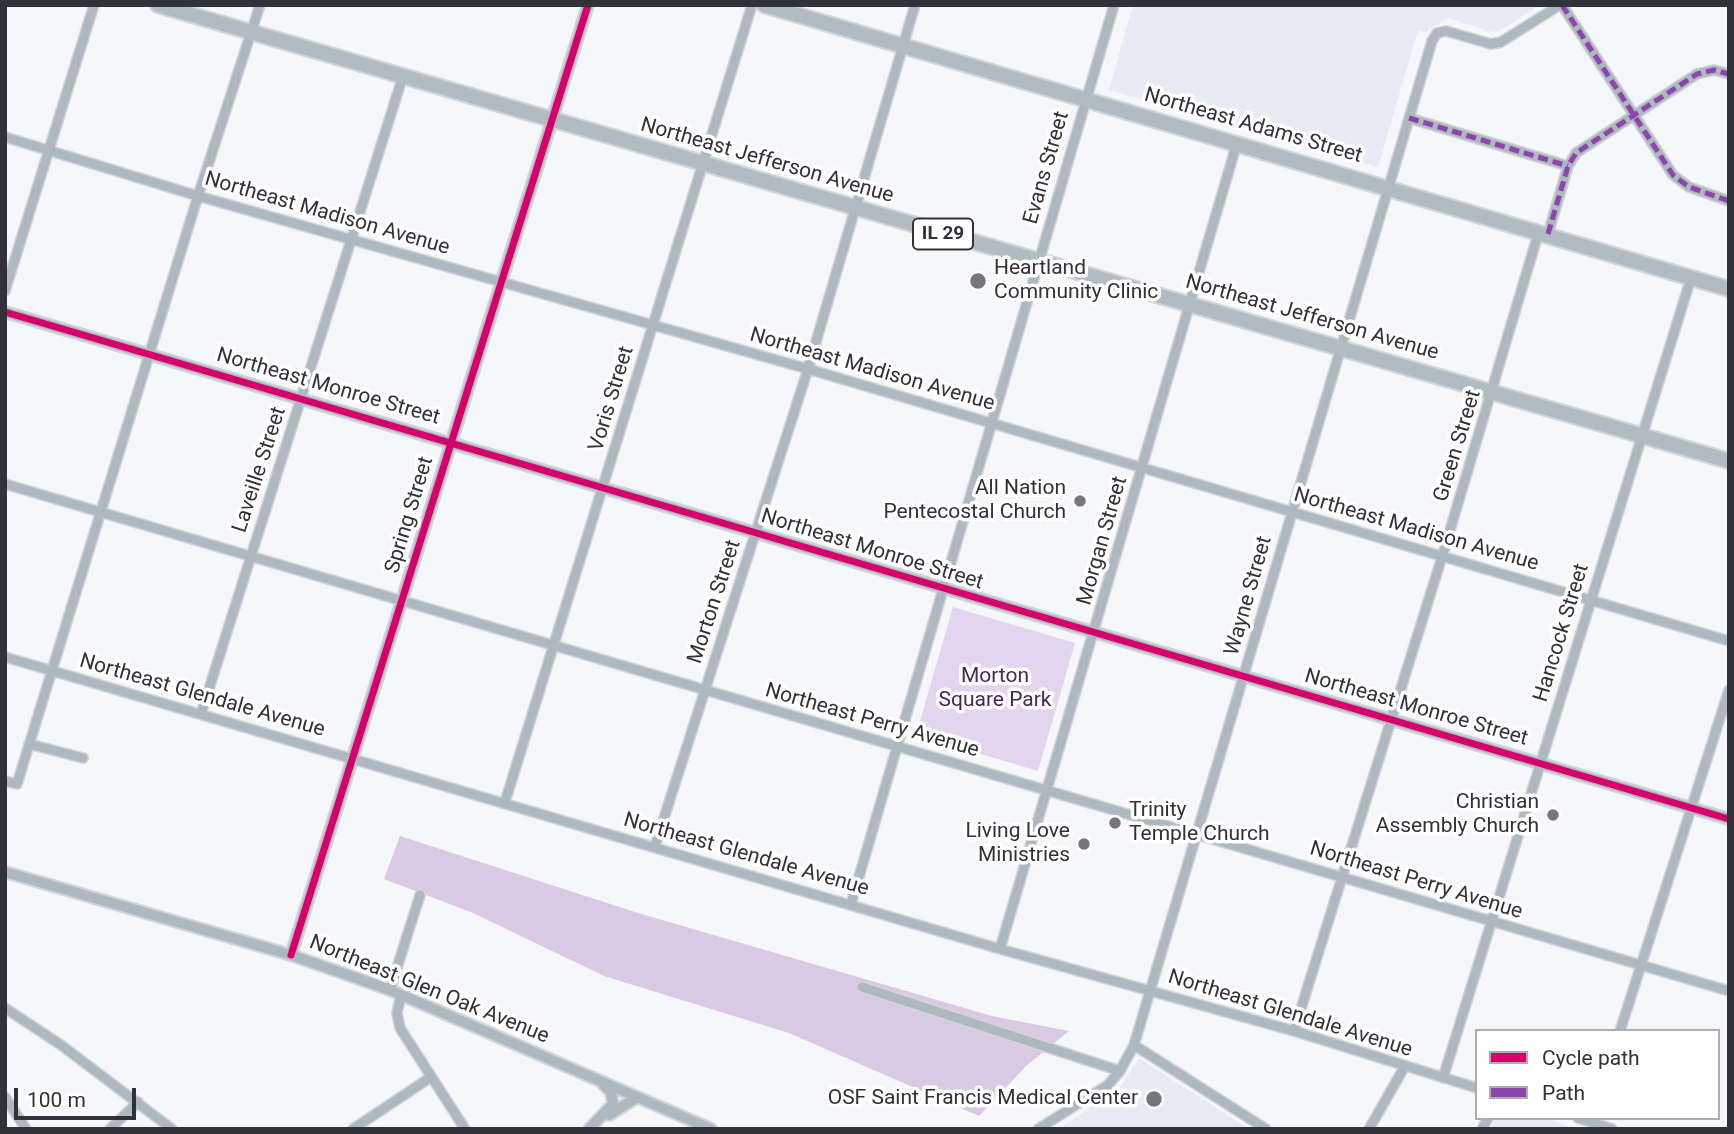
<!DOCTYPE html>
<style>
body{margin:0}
#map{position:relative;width:1734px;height:1134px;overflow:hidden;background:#f5f7fb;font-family:Roboto,sans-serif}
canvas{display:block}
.frame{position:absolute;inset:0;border:7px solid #303239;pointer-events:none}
.legend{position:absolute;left:1475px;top:1029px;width:245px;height:91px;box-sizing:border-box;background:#fff;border:2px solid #acadb0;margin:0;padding:9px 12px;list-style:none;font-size:21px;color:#303239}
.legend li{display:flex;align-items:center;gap:14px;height:35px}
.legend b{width:35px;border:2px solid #acadb0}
.scale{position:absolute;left:14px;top:1088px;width:122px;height:32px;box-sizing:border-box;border:4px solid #303239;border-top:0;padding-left:9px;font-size:21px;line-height:24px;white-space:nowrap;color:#303239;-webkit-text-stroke:5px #fff;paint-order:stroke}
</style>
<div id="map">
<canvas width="1734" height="1134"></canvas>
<div class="frame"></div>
<ul class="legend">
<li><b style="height:9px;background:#d6006c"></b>Cycle path</li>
<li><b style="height:9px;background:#8e44ad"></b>Path</li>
</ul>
<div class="scale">100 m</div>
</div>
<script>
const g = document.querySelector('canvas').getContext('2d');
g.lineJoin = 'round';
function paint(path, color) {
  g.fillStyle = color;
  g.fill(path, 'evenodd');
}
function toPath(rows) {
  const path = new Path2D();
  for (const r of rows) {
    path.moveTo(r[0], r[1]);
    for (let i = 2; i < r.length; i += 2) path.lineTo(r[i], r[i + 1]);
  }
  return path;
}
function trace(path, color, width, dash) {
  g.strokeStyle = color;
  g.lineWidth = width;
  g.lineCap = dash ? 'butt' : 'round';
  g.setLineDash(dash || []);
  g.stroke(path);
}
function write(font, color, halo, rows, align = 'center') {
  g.font = font + ' Roboto,sans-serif';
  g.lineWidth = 7;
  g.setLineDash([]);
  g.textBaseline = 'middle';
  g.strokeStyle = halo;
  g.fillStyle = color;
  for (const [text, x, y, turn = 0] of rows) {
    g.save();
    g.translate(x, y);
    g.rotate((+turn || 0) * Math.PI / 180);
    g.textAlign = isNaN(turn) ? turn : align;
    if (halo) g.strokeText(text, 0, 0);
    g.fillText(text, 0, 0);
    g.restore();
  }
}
paint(toPath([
 [1133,5,1540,5,1499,31,1492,32,1448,18,1425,32,1418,30,1378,167,1109,90],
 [1139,1058,1249,1129,1059,1129,1120,1087],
 [1496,1118,1546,1118,1575,1129,1490,1129]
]), '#e6ebf4');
paint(toPath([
 [953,607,1075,643,1038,771,916,735]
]), '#e4d5ee');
paint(toPath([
 [400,836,638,913,992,1016,1069,1031,1026,1066,979,1116,789,1033,604,976,473,913,384,879]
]), '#d9c9e3');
const minor = toPath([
 [1562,5,1673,175,1689,187,1729,201],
 [1409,118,1568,166],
 [5,137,198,196,808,369,1729,641],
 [1548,234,1568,166,1576,153,1697,74,1714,70,1729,74],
 [5,291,94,5],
 [5,484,1729,991],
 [5,657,1000,949,1294,1031,1477,1088],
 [201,714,403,76],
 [29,744,83,758],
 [5,781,17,784,198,196,260,5],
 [505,802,752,5],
 [655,846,808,369,915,5],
 [851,904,1114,5],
 [1000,949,1237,143],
 [862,987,1120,1071],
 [390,990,420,895],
 [401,995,397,1013,400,1028,465,1129],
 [5,1008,61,1045,172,1129],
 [1294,1031,1442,557,1539,231],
 [1620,1031,1729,690],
 [1134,1045,1266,1129],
 [1443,1078,1691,278],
 [5,1097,26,1129],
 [1578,1118,1612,1129],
 [110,1129,138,1102],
 [353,1129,431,1077],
 [1038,1129,1108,1085,1120,1071,1134,1045,1432,41,1437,33,1446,31,1491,44,1501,42,1560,5],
 [1369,1129,1405,1066],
 [1482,1129,1488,1118]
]);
const tertiary = toPath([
 [5,312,1729,819],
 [5,872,291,955,390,990,711,1129],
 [291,955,588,5],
 [609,1115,636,1098],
 [589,1129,613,1104,611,1092,604,1085]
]);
const primary = toPath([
 [158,5,1729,461],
 [764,5,1729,289]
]);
trace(minor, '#d2d4d7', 12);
trace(tertiary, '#d2d4d7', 14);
trace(primary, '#d2d4d7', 18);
trace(minor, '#aeb8c0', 9);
trace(tertiary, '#aeb8c0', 10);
trace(primary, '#b1bbc2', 14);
trace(toPath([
 [1562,5,1673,175,1689,187,1729,201],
 [1409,118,1568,166],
 [1548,234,1568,166,1576,153,1697,74,1714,70,1729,74]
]), '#8e44ad', 5, [10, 5]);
trace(toPath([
 [5,312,1729,819],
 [291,955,588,5]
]), '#d6006c', 7);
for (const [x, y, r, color] of [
 [978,281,9,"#75777d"],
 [1080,501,7,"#75777d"],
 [1553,815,7,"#75777d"],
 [1115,823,7,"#75777d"],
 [1084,844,7,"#75777d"],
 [1154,1099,9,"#75777d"]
]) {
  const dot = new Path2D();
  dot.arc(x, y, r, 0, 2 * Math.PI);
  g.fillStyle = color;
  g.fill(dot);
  trace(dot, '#fff', 2.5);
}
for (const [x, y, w] of [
 [943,234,60]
]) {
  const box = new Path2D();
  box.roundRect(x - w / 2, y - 15.5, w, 31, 5);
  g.fillStyle = '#fff';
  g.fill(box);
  trace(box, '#303239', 2);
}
write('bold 19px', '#303239', null, [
 ["IL 29",943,234]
]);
write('21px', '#303239', '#fff', [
 ["Northeast Adams Street",1253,126,16],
 ["Northeast Jefferson Avenue",767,161,16],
 ["Evans Street",1047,168,-74],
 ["Northeast Madison Avenue",327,214,16],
 ["Northeast Jefferson Avenue",1312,318,16],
 ["Northeast Madison Avenue",872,370,16],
 ["Northeast Monroe Street",328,387,16],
 ["Voris Street",612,399,-73],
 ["Green Street",1458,446,-73],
 ["Laveille Street",260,470,-72],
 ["Spring Street",410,515,-73],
 ["Northeast Madison Avenue",1416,530,16],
 ["Morgan Street",1103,541,-74],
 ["Northeast Monroe Street",872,550,17],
 ["Wayne Street",1249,596,-74],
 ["Morton Street",715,602,-72],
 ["Hancock Street",1562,633,-73],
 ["Northeast Glendale Avenue",202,696,16],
 ["Northeast Monroe Street",1416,708,16],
 ["Northeast Perry Avenue",872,721,16],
 ["Northeast Glendale Avenue",746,855,16],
 ["Northeast Perry Avenue",1416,881,17],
 ["Northeast Glen Oak Avenue",429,990,22],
 ["Northeast Glendale Avenue",1290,1014,17]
]);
write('21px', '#303239', '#fff', [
 ["Heartland",994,269,"left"],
 ["Community Clinic",994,293,"left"],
 ["All Nation",1066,489],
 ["Pentecostal Church",1066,513],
 ["Christian",1539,803],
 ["Assembly Church",1539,827],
 ["Trinity",1129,811,"left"],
 ["Temple Church",1129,835,"left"],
 ["Living Love",1070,832],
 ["Ministries",1070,856],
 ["OSF Saint Francis Medical Center",1138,1099]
], 'right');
write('21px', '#4a245a', '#fff', [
 ["Morton",995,677],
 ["Square Park",995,701]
]);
</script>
